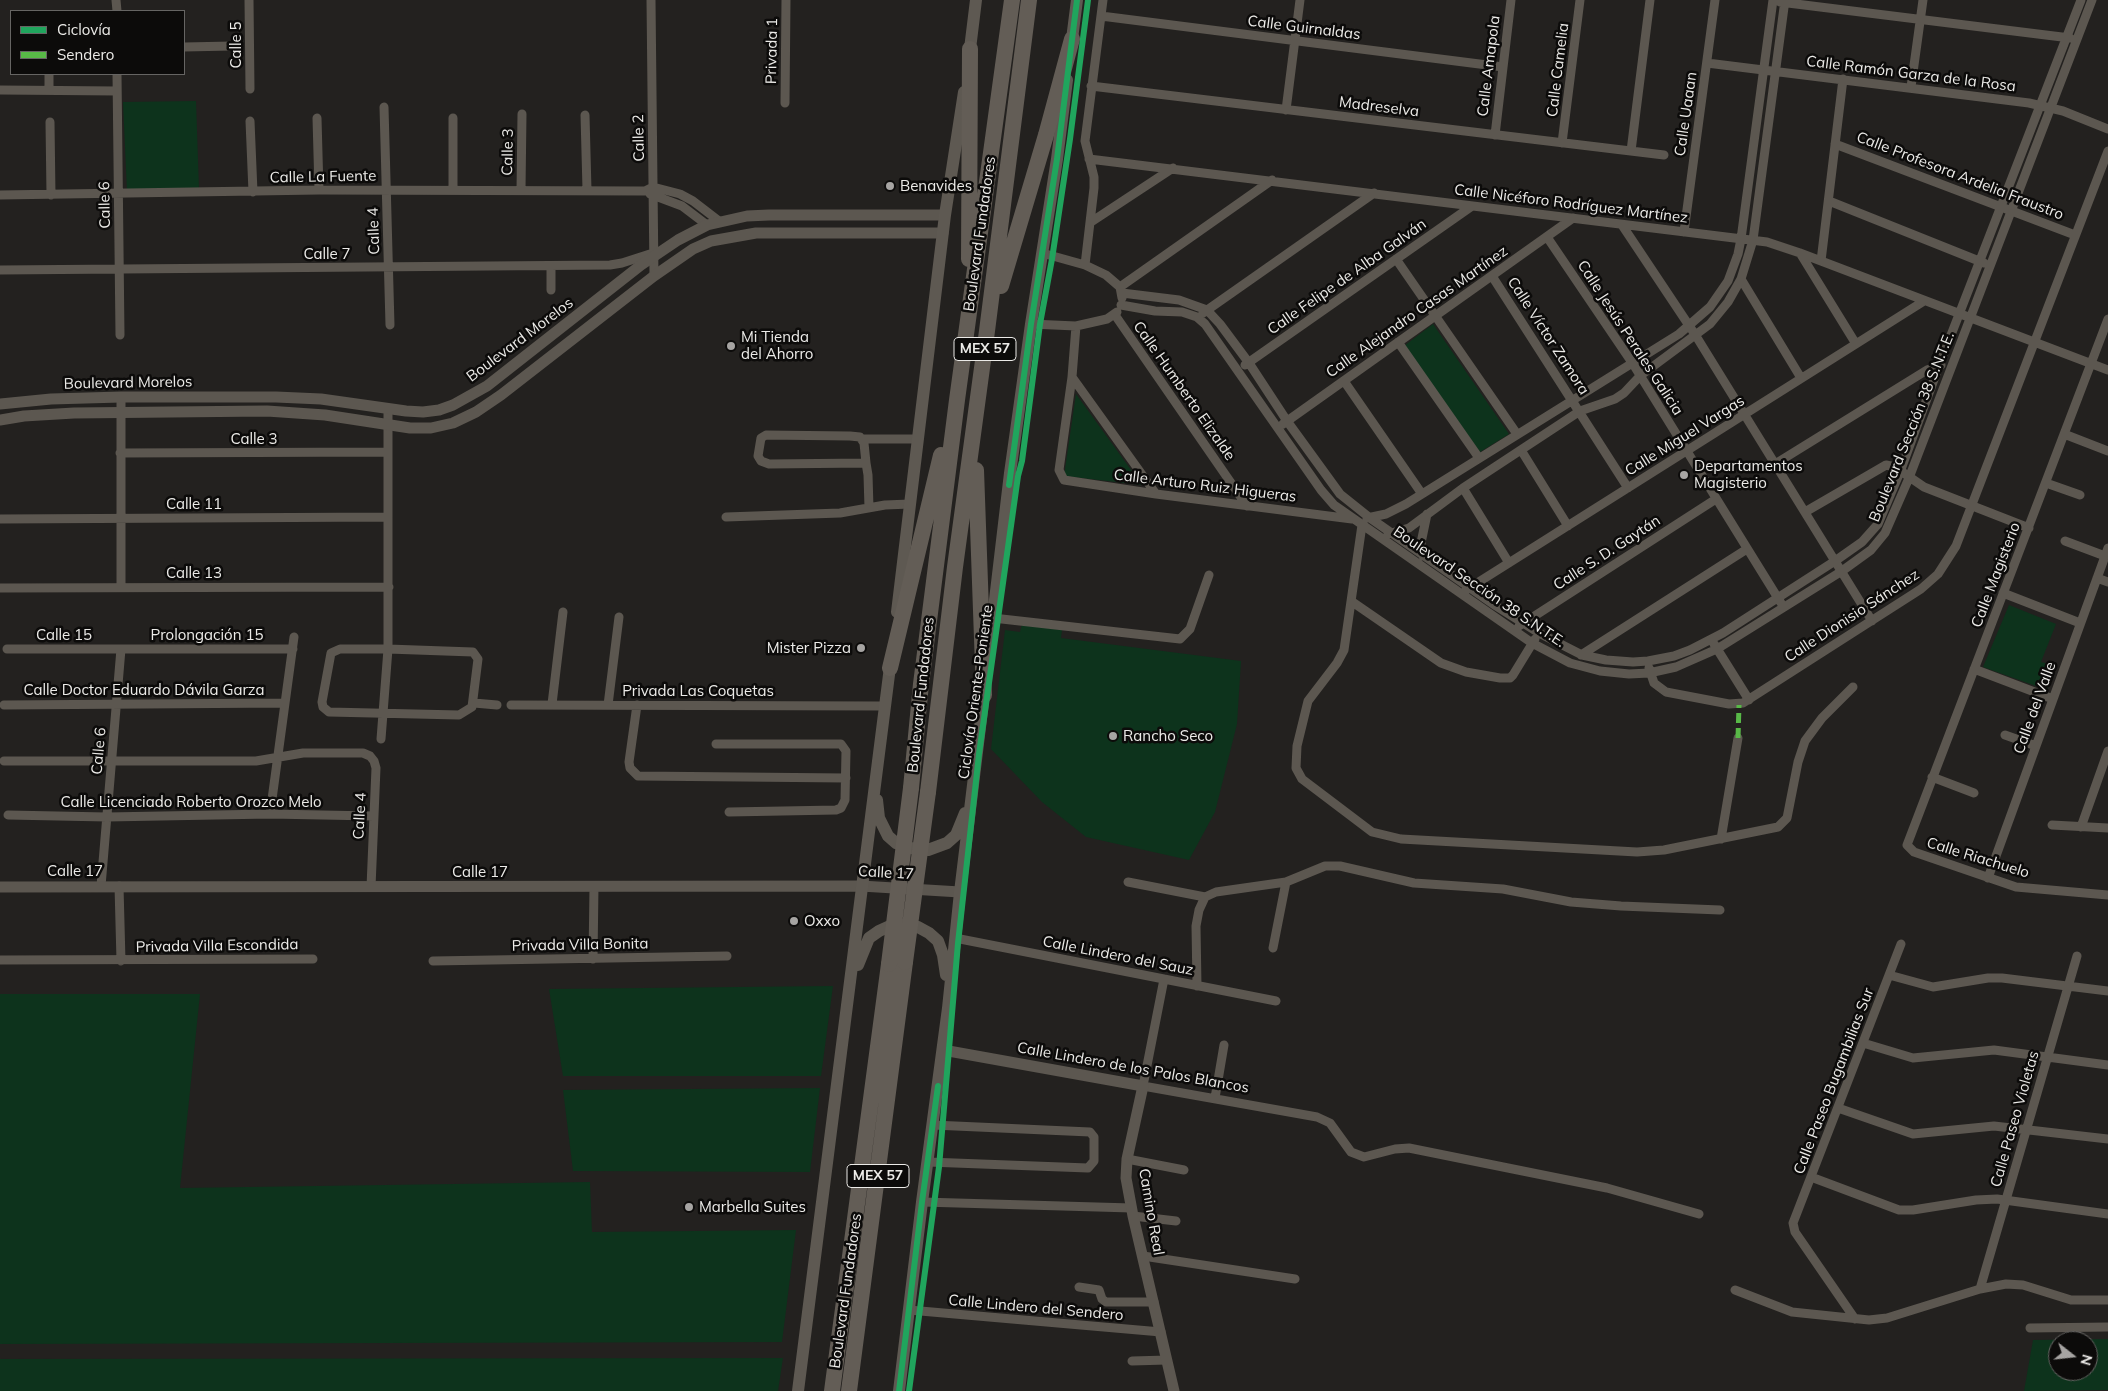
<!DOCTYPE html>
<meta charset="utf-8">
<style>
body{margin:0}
#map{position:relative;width:2108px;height:1391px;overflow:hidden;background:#23211f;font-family:Mulish,sans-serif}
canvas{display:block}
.legend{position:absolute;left:10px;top:10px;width:175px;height:65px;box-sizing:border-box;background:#0c0b0a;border:1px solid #666563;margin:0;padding:6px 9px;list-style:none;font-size:15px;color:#ecebe8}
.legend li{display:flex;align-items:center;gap:10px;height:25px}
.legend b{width:25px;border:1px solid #666563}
.north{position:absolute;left:2048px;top:1331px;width:50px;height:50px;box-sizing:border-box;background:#0c0b0a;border:1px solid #666563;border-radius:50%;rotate:106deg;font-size:14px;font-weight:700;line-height:20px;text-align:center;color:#ecebe8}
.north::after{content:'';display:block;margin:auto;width:18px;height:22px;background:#a6a4a2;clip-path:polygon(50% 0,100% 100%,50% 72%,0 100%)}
</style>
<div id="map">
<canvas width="2108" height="1391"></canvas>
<ul class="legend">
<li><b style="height:6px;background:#20a55d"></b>Ciclovía</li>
<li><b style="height:6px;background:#58b947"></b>Sendero</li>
</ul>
<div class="north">N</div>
</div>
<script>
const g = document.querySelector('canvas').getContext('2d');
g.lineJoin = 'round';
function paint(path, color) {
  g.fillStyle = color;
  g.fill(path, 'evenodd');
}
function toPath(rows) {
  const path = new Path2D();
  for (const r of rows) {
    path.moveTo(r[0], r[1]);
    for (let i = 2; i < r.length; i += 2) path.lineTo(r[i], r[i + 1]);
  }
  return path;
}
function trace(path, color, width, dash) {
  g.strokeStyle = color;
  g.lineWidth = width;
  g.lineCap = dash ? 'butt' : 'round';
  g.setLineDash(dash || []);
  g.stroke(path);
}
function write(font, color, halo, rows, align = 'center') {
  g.font = font + ' Mulish,sans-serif';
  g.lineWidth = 5;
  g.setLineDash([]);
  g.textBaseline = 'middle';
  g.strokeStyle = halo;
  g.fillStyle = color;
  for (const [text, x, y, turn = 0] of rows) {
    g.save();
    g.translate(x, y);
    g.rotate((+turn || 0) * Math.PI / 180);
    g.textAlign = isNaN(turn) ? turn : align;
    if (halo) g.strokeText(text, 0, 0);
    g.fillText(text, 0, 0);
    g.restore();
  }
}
paint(toPath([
 [196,101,199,189,127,191,123,102],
 [1433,324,1509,434,1480,452,1404,346],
 [1076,394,1142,485,1064,476],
 [2009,605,2056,624,2041,662,2056,666,2047,690,1983,667],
 [1022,624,1062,630,1061,638,1241,661,1237,724,1215,812,1189,860,1086,837,1042,802,991,749,1005,630,1020,632],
 [833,986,821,1076,563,1076,549,989],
 [0,994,200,994,180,1188,590,1182,592,1232,796,1230,782,1342,0,1344],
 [820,1088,810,1172,573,1171,563,1090],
 [2108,1339,2108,1390,2024,1391,2033,1340],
 [2058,1341,2088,1341,2088,1371,2058,1371],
 [783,1358,778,1391,0,1391,0,1359]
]), '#0d331c');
trace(toPath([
 [116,0,117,11],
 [249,0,250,89],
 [651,0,654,276],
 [1780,2,2070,38],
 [1101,16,1503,67],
 [184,47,232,46],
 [1707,63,2029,103,2063,111,2108,129],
 [49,74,49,89],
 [117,74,120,335],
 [1091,86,1664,155],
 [1911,87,1923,0],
 [0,90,117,91],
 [785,103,786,0],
 [384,107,390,325],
 [1286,110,1300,0],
 [585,115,587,190],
 [317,118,319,190],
 [453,118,453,190],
 [250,121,253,192],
 [50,122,51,195],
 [1495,135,1511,0],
 [1562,143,1580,0],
 [1835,144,2075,235],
 [1631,151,1650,0],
 [1089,159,1767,242,1800,253,2108,370],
 [521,190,522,114],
 [650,194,682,206,707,225],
 [0,195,319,190,645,191,653,187,680,194,693,201,719,221],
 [1829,201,1984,263],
 [1091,222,1173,168],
 [1622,225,1696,336,1872,621],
 [1684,232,1715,0],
 [1547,237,1633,364,1781,603],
 [1042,253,1085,265,1106,275,1120,287,1122,298],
 [1800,253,1856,344],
 [1396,259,1517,434],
 [1821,261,1843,79],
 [1085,265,1094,188,1094,177,1085,141,1103,0],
 [551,267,551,290],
 [0,270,610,265,622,263,653,253],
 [1492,276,1628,488],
 [1741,279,1801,378],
 [1120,287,1272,180],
 [1122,293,1179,300,1207,310,1220,324,1249,363,1287,421,1340,494,1370,518,1496,606,1539,633,1582,655,1606,660,1633,662,1648,661,1674,656,1690,650,1723,633,1835,561,1862,542,1878,524,1900,472,1939,366,2081,0],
 [1121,305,1155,311,1182,312,1197,317,1205,324,1321,490,1334,505,1532,643,1570,663,1600,671,1629,674,1649,673,1676,667,1717,649,1842,571,1871,550,1885,533,1909,478,2092,0],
 [1203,313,1374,193],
 [1115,315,1247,506],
 [2108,319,1907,845,1914,852,2016,887,2108,895],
 [1031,324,1076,326,1107,319,1117,312],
 [1076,326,1072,377,1059,470,1064,480,1156,494,1352,519],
 [1398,342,1479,458],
 [1245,365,1472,206],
 [1072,377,1156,494],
 [1344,381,1422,494],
 [1283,424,1573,218],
 [2064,434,2108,451],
 [863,439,918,439],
 [1521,450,1568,526],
 [120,453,387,452],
 [866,463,769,464,761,461,758,456,761,438,766,435,850,436,860,437,864,443,866,463,868,475,869,508],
 [1775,464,1927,370,1941,365],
 [2046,483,2080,495],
 [1463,488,1509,563],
 [1805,512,1886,465,1895,467,1924,487,2029,528],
 [726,517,840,513,885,505,910,504],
 [1367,518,1386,514,1406,504,1679,334,1710,307,1728,281,1738,254,1741,239,1773,0],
 [0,519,388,517],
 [1362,525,1344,650,1337,663,1308,701,1297,746,1296,768,1302,779,1372,832,1401,839,1637,852,1664,850,1778,827,1787,818,1798,762,1805,741,1822,718,1853,687],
 [1388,534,1409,528,1463,488,1580,411,1615,399,1624,393,1640,376,1710,324,1728,302,1741,279,1753,240,1785,0],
 [2065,541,2105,556],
 [1423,556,1421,543,1427,514],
 [2097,578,2108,582],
 [121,587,121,397],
 [0,588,389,587],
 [1466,590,1924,301],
 [2003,593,2080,623],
 [1351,601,1441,663,1466,672,1500,678,1510,678,1513,675,1535,639],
 [993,618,1180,639,1190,629,1209,575],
 [1519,626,1716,499],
 [1714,644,1749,700],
 [7,649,293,649],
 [388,649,473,652,478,659,472,707,459,715,329,712,323,707,322,702,331,653,340,649,388,649],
 [1581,655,1747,549],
 [1649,668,1654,683,1666,692,1729,704,1743,703,1921,589,1938,574,1956,546,2108,151],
 [1974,669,2053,699],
 [474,703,497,705],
 [552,704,563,612],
 [4,705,285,703],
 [511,705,885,706],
 [608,705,619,617],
 [637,705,629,762,630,768,638,776,846,778],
 [2005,735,2036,746],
 [381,739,388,649,388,409],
 [716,744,841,744,846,751,845,800,841,808,836,810,729,812],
 [4,761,256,761,303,753,363,753,370,756,374,761,376,768,371,887],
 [1932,777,1974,793],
 [270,814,294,637],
 [8,815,107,817,270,814,374,816],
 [2052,825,2108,828],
 [2081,827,2108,751],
 [1721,839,1738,738],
 [1988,878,2108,548],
 [1128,882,1205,897],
 [101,886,121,649],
 [119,886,121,961],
 [955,938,1276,1001],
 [1273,948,1286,882],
 [593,959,594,886],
 [0,960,313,959],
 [433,961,727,956],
 [1889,975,1933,987,1988,978,2002,978,2108,991],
 [1164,979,1143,1086,1317,1117,1330,1123,1351,1152,1364,1157,1395,1149,1409,1148,1607,1188,1699,1214],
 [1197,986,1196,926,1199,910,1205,897,1216,892,1286,882,1325,866,1340,866,1414,883,1503,889,1571,902,1621,906,1720,910],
 [1863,1043,1913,1058,1994,1050,2108,1065],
 [1215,1098,1224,1045],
 [1838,1108,1913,1134,1994,1126,2108,1139],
 [1127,1159,1184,1170],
 [928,1162,1088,1168,1094,1161,1094,1137,1090,1132,933,1125],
 [1811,1177,1899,1210,1913,1210,1976,1200,1997,1199,2108,1214],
 [922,1202,1132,1208],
 [1133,1216,1176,1221],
 [1143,1256,1295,1279],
 [1079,1287,1099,1290,1102,1299,1106,1302,1154,1302],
 [1980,1289,2077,956],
 [1735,1290,1792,1312,1869,1320,1887,1318,1980,1289,2006,1284,2023,1285,2071,1300,2108,1300],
 [909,1310,1161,1332],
 [1855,1319,1795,1232,1793,1223,1901,944],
 [2030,1328,2108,1327],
 [1132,1361,1167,1360]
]), '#5c5750', 9);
trace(toPath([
 [0,404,51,399,121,397,276,397,321,399,406,411,423,412,439,410,453,405,487,386,641,265,678,240,707,225,747,216,769,215,945,215],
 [0,420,24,416,74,413,267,411,325,415,410,428,431,428,453,423,476,412,501,395,654,276,693,249,711,241,756,233,943,233],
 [0,887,861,886,960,892],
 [943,1050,1143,1086,1127,1159,1126,1178,1133,1216,1174,1391]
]), '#5c5750', 11);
trace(toPath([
 [1071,47,1077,0],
 [969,57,976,0],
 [897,612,945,215,964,92],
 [988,659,1010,473,1031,324,1057,159,1067,80],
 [877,800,879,818,888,836,896,843,910,848,928,850,947,843,956,835,965,813],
 [858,965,869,938,879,931,890,926,904,925,918,927,929,933,938,941,943,955,946,975],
 [798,1391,891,659],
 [899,1391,922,1202,948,1008,960,892,985,686]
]), '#5e5952', 12);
trace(toPath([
 [969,259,970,49],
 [1001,286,1046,135,1072,39],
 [976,470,984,695],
 [890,668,941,455],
 [911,788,921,684,957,400,1012,0],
 [928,792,955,567,987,331,1029,0],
 [832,1391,889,964],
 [849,1391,905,962]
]), '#635d56', 16);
trace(toPath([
 [905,962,928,792],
 [889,964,911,788]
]), '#635d56', 16);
trace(toPath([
 [1738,738,1739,705]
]), '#58b947', 5, [10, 5]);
trace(toPath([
 [1009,485,1031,324,1057,159,1077,0],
 [899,1391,922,1202,938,1086],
 [909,1391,939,1167,958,943,979,754,1018,476,1022,461,1040,324,1052,259,1070,139,1088,0]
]), '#20a55d', 6);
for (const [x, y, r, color] of [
 [890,186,5,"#a6a4a2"],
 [731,346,5,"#a6a4a2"],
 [1684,475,5,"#a6a4a2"],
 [861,648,5,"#a6a4a2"],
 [1113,736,5,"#a6a4a2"],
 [794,921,5,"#a6a4a2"],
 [689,1207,5,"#a6a4a2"]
]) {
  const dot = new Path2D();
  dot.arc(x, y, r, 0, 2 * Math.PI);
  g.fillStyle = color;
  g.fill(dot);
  trace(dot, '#0c0b0a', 2);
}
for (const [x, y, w] of [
 [985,349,62],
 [878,1176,62]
]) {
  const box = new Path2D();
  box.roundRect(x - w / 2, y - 11.5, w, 23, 4);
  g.fillStyle = '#0c0b0a';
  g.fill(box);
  trace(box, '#ecebe8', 1);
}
write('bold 14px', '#ecebe8', null, [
 ["MEX 57",985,349],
 ["MEX 57",878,1176]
]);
write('15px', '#ecebe8', '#0c0b0a', [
 ["Calle Guirnaldas",1304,28,7],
 ["Calle 5",236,45,-90],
 ["Privada 1",772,51,-89],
 ["Calle Amapola",1489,66,-83],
 ["Calle Camelia",1558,70,-83],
 ["Calle Ramón Garza de la Rosa",1911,74,7],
 ["Madreselva",1379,107,7],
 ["Calle Uaaan",1686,114,-82],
 ["Calle 2",639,138,-91],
 ["Calle 3",508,152,-89],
 ["Calle Profesora Ardelia Fraustro",1960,176,21],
 ["Calle La Fuente",323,177,-1],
 ["Calle Nicéforo Rodríguez Martínez",1571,204,7],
 ["Calle 6",105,205,-91],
 ["Calle 4",374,231,-92],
 ["Boulevard Fundadores",980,234,-82],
 ["Calle 7",327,254],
 ["Calle Felipe de Alba Galván",1347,277,-35],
 ["Calle Alejandro Casas Martínez",1417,312,-35],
 ["Calle Víctor Zamora",1548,336,57],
 ["Calle Jesús Perales Galicia",1630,338,57],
 ["Boulevard Morelos",520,340,-37],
 ["Boulevard Morelos",128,383,-1],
 ["Calle Humberto Elizalde",1184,391,55],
 ["Boulevard Sección 38 S.N.T.E.",1912,427,-68],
 ["Calle Miguel Vargas",1685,436,-32],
 ["Calle 3",254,439],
 ["Calle Arturo Ruiz Higueras",1205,486,7],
 ["Calle 11",194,504],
 ["Calle S. D. Gaytán",1607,553,-33],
 ["Calle 13",194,573],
 ["Calle Magisterio",1996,575,-69],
 ["Boulevard Sección 38 S.N.T.E.",1479,587,34],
 ["Calle Dionisio Sánchez",1852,616,-33],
 ["Calle 15",64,635],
 ["Prolongación 15",207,635],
 ["Calle Doctor Eduardo Dávila Garza",144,690],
 ["Privada Las Coquetas",698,691],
 ["Ciclovía Oriente-Poniente",976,692,-82],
 ["Boulevard Fundadores",921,695,-84],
 ["Calle del Valle",2035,708,-70],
 ["Calle 6",99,751,-85],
 ["Calle Licenciado Roberto Orozco Melo",191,802],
 ["Calle 4",360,816,-87],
 ["Calle Riachuelo",1978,858,17],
 ["Calle 17",75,871],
 ["Calle 17",480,872],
 ["Calle 17",886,873,3],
 ["Privada Villa Bonita",580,945,-1],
 ["Privada Villa Escondida",217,946,-1],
 ["Calle Lindero del Sauz",1118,956,11],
 ["Calle Lindero de los Palos Blancos",1133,1068,10],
 ["Calle Paseo Bugambilias Sur",1834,1081,-69],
 ["Calle Paseo Violetas",2015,1119,-74],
 ["Camino Real",1151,1212,80],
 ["Boulevard Fundadores",846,1291,-82],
 ["Calle Lindero del Sendero",1036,1308,5]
]);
write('15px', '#ecebe8', '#0c0b0a', [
 ["Benavides",900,186],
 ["Mi Tienda",741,337],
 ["del Ahorro",741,354],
 ["Departamentos",1694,466],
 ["Magisterio",1694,483],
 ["Mister Pizza",851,648,"right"],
 ["Rancho Seco",1123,736],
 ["Oxxo",804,921],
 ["Marbella Suites",699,1207]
], 'left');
</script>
